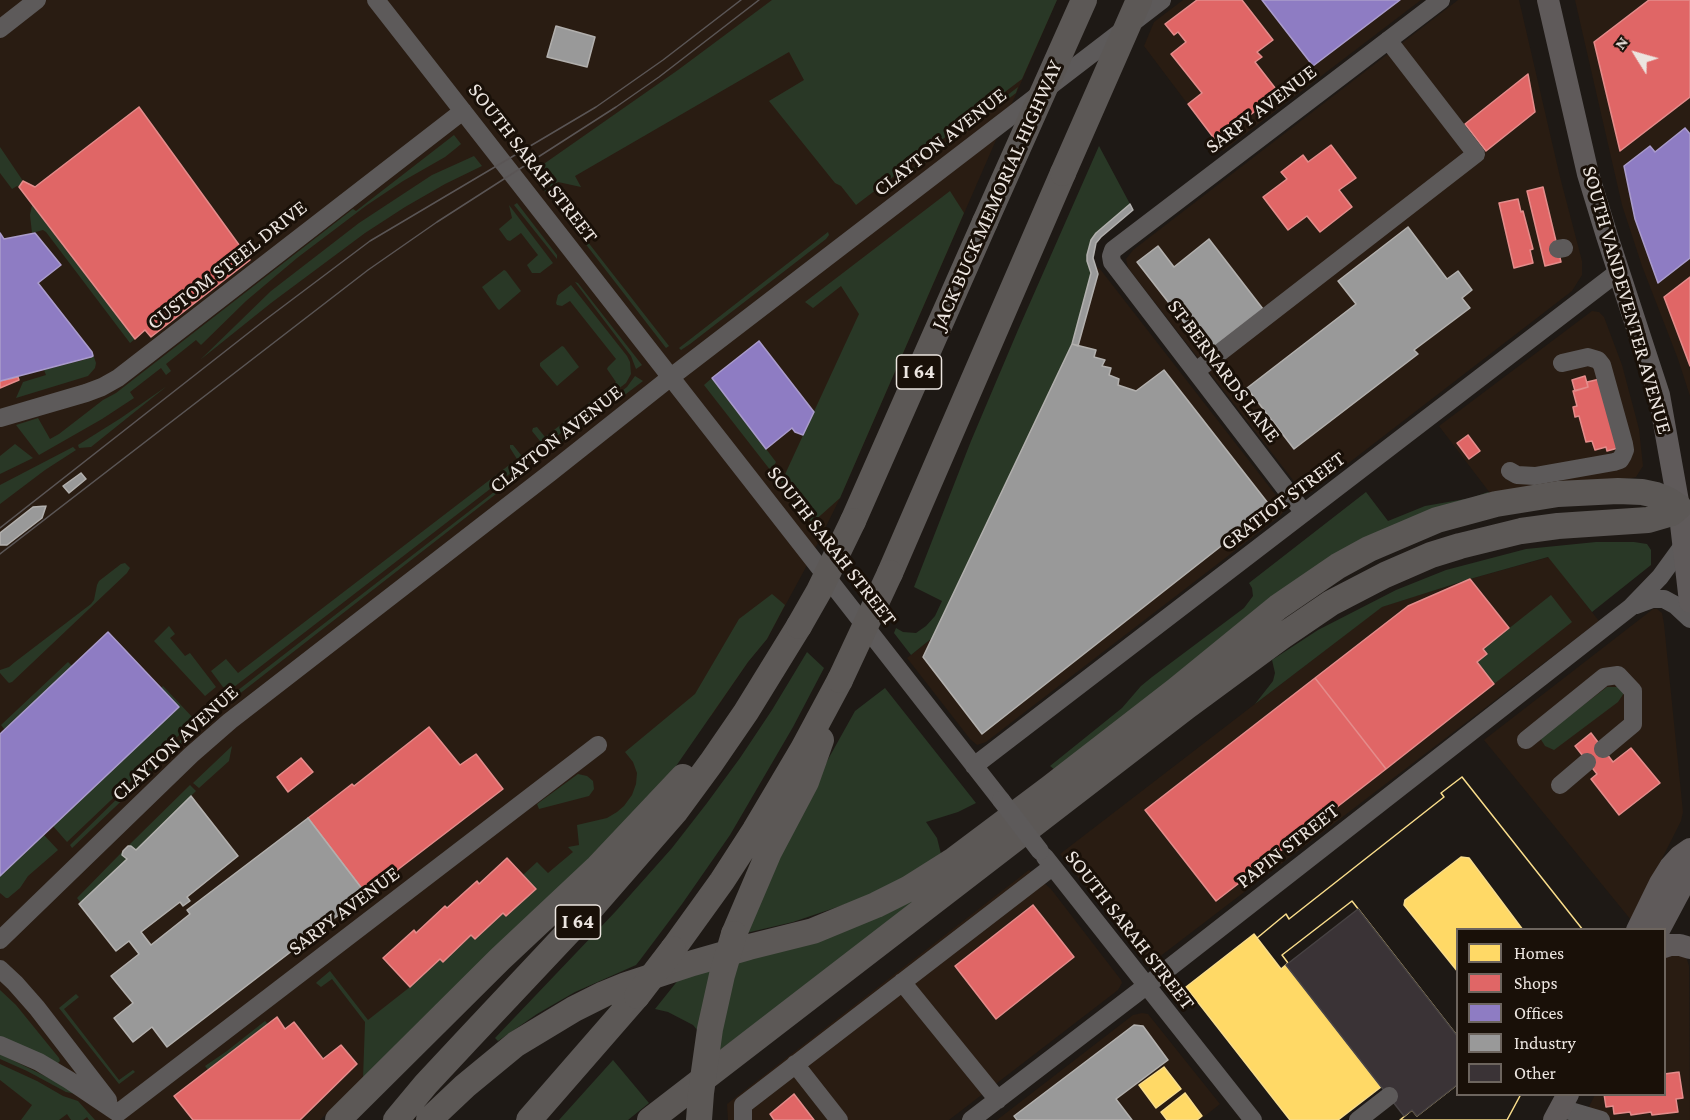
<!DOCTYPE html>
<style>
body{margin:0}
#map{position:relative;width:1690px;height:1120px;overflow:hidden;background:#1e1915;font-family:"Crimson Pro",serif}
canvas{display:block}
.legend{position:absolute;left:1456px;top:928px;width:210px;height:168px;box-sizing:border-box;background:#191008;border:2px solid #6d655e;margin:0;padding:8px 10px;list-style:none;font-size:18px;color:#ece5e0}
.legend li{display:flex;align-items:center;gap:12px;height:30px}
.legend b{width:30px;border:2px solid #6d655e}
.north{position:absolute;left:1606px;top:24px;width:60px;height:60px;-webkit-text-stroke:4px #191008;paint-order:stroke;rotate:307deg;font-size:16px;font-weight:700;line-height:24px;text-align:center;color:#ece5e0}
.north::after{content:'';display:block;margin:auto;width:21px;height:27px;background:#ece5e0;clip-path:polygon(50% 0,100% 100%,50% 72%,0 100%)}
</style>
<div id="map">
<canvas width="1690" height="1120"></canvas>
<ul class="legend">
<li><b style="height:16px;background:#ffd966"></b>Homes</li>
<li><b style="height:16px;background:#e06666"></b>Shops</li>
<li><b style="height:16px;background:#8e7cc3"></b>Offices</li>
<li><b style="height:16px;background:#999"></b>Industry</li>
<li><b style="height:16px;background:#3a3336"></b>Other</li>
</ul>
<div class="north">N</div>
</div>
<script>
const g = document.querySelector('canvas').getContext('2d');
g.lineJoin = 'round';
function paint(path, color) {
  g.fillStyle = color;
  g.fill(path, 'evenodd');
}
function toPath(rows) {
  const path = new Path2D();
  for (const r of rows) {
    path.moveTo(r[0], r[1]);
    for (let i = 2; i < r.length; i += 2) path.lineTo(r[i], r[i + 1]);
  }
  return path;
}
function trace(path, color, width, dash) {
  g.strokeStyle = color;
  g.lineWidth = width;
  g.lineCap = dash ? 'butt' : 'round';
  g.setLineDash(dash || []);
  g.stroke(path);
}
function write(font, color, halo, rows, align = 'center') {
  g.font = font + ' "Crimson Pro",serif';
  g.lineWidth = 6;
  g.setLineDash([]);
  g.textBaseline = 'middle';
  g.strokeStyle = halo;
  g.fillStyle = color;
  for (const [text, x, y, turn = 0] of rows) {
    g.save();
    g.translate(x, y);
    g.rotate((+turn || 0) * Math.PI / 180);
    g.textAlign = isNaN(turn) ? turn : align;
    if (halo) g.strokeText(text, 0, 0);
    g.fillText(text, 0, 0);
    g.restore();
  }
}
paint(toPath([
 [0,0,1057,0,840,498,805,569,767,639,748,662,712,715,390,1053,320,1120,0,1120],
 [1183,0,1421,0,1223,151,1144,46,1154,22],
 [1458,0,1519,0,1560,177,1582,261,1582,275,1572,291,1311,492,1303,493,1128,268,1126,259,1133,250],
 [1575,0,1690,0,1690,396,1678,359,1642,266,1622,205],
 [1087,261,1100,269,1282,503,1283,512,1280,516,986,742,977,745,970,739,907,658,932,638,1072,344,1091,274],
 [1592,311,1599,312,1604,317,1622,365,1639,429,1643,466,1636,477,1632,478,1594,481,1493,497,1439,426],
 [1549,557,1599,621,1154,961,1147,963,1143,960,1060,854,1381,607,1470,579],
 [1653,609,1657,609,1662,613,1664,624,1683,812,1681,821,1631,920,1484,740],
 [1029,870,1051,889,1121,980,1122,983,1118,990,949,1120,728,1120,727,1104],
 [1684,954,1687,960,1689,966,1690,1120,1582,1120,1595,1095,1664,1094,1665,957],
 [1142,1013,1148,1014,1220,1104,1200,1120,997,1120,1133,1015]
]), '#291c12');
paint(toPath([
 [772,0,1057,0,1022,79,856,205,841,186,835,183,769,101,804,80,789,52,575,176,581,187,558,182,551,187,538,168,678,70],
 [1018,87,1016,93,881,197,879,194],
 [454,135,461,144,455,149,445,157,403,181,367,205,297,258,246,301,201,345,196,340,166,364,171,371,166,375,161,368,130,392,134,398,102,419,39,455,16,425,38,418,50,439,59,434,103,400,116,393,353,209,356,211],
 [1099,146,1130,204,1096,233,1091,240,1087,255,1087,261,1091,273,1072,344,932,638,911,655,894,633,896,628,903,632,916,633,926,626,935,616,942,601,914,587,971,441,1018,330],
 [0,147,23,181,19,187,17,186,12,189,0,173],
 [474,156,482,166,445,184,405,207,365,233,271,303,200,360,271,291,359,223,432,175],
 [533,170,541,182,669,346,666,348,530,172],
 [950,191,964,213,840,498,812,523,781,483,859,314,841,286,813,308,805,302],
 [517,203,557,255,557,259,514,205],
 [32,205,135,339,130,343,46,232,43,230,32,233,30,215],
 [509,205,553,263,540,273,532,273,527,265,538,255,521,233,510,241,507,240,499,229,512,218],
 [828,232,829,235,826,239,690,344,681,350,679,348],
 [504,270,506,271,521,291,499,310,497,308,482,287],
 [575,282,578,283,642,365,636,369,631,356],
 [571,285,627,356,630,362,631,374,626,383,544,446,532,431,533,428,537,427,545,437,616,382,607,369,608,367,616,359,570,301,562,306,557,305,556,303,558,295],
 [562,346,564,347,579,367,557,386,540,366,540,363],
 [93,354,96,363,95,368,88,376,16,398,23,382,46,375,44,370,91,358],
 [635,376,643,381,551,451,548,450,627,387],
 [712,378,776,462,771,471,704,385],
 [167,386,91,447,79,448,78,445,121,418],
 [15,444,33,458,0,474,0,456],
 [510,445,513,445,525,460,521,465,234,687,227,689,223,687,211,671,226,659,238,673,517,459,510,448],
 [73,447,76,450,45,470,0,504,0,485],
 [529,465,528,469,220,709,217,710,215,708],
 [1366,492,1388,521,1425,506,1471,498,1488,492,1493,497,1442,508,1056,771,1050,766,1122,708,1141,686,1152,677,1244,608,1253,596,1252,588,1249,583],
 [1596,542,1634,542,1647,544,1651,550,1651,565,1592,612,1548,557,1470,579,1382,607,1255,704,1273,681,1275,673,1272,660,1318,630,1396,590,1446,570,1526,549],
 [125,563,130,568,127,573,12,682,9,683,7,681,0,673,0,670,9,667,15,662,91,604,94,600,97,585,99,581,121,564],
 [772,594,785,605,767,639,748,662,674,769,640,810,363,1079,365,1022,332,979,321,987,316,983,318,981,330,971,368,1020,410,987,440,959,443,962,471,935,475,939,503,913,506,916,535,889,523,875,537,862,548,873,573,852,568,847,579,845,577,825,607,818,617,812,624,806,632,795,636,784,637,773,633,762,625,752,695,694,739,619],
 [1551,595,1572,622,1494,684,1477,662,1487,654,1483,649],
 [169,626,175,634,170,638,185,656,190,653,216,687,205,696,154,641],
 [807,652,824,668,793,727,730,835,682,904,640,960,636,965,575,992,537,1014,498,1041,495,1038,616,911,672,848,707,803,740,758,772,710],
 [68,662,72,666,5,730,1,725],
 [163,686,195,720,67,842,53,826,179,707,161,688],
 [1607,687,1618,687,1624,693,1618,702,1554,750,1545,746,1540,738],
 [885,688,976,803,958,812,926,822,937,838,942,858,901,880,858,900,793,922,746,933,783,840,855,711],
 [198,724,198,728,72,848,70,845,127,789],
 [232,746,229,761,199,788,193,783],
 [578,774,587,776,593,781,594,789,589,796,539,809,537,804],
 [190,785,196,791,136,850,131,846,128,846],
 [44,835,58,850,28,876,20,888,8,898,6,898,0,893,0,876],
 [123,851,123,855,127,859,81,903,77,898],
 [938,881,827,972,717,1052,737,960],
 [712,970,698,1031,693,1025,668,1012,655,1009,679,979],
 [0,990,16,1005,59,1058,60,1061,57,1064,0,1039],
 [76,994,79,997,64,1009,119,1080,133,1070,135,1072,119,1084,59,1008],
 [265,1021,268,1024,208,1070,205,1066,227,1051],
 [0,1054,59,1083,76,1094,66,1092,27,1071,0,1059],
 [613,1060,649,1103,628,1120,559,1120],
 [0,1064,37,1081,63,1096,78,1101,95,1120,89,1120,87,1117,83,1120,71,1120,67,1114,59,1120,21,1120,32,1105,0,1080]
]), '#293826');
const homes = toPath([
 [1462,777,1583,930,1523,930,1469,858,1461,857,1405,900,1404,905,1458,972,1458,1037,1352,901,1282,955,1288,963,1281,969,1257,938,1286,914,1289,919,1444,797,1441,793,1462,777],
 [1462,777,1583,930,1458,930,1458,1037,1352,901,1282,955,1288,963,1281,969,1257,938,1286,914,1289,919,1444,797,1441,793,1462,777],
 [1254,934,1281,969,1286,965,1381,1087,1338,1120,1290,1120,1186,987,1254,934],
 [1164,1067,1181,1089,1156,1108,1139,1085,1164,1067],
 [1458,1084,1458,1094,1521,1094,1507,1120,1400,1120,1412,1110,1417,1116,1458,1084],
 [1458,1084,1458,1094,1521,1094,1507,1120,1400,1120,1412,1110,1417,1116,1458,1084],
 [1185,1093,1202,1116,1197,1120,1167,1120,1161,1112,1185,1093]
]);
paint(homes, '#ffd966');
trace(homes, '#f9dd8b', 1.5);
const shops = toPath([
 [1197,0,1242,0,1273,40,1257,52,1262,57,1255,62,1279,93,1216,141,1188,104,1202,93,1171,54,1186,42,1178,32,1174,35,1165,24,1197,0],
 [1649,0,1690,0,1690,97,1620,151,1594,42,1649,0],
 [1528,74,1535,112,1486,151,1465,124,1528,74],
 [139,107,250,260,151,337,145,330,135,339,19,187,23,181,35,187,139,107],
 [1331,145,1356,178,1339,190,1352,207,1320,232,1307,216,1288,230,1263,197,1287,179,1281,172,1303,155,1308,162,1331,145],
 [1543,187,1561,262,1545,266,1527,191,1543,187],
 [1518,199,1521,212,1523,211,1533,249,1530,250,1533,263,1514,268,1499,203,1518,199],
 [1690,277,1690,366,1664,297,1690,277],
 [1585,376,1588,387,1575,391,1572,380,1585,376],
 [18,377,19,380,0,388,0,381,18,377],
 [1600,379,1618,448,1607,451,1606,447,1595,450,1592,441,1586,442,1579,416,1575,417,1573,407,1577,406,1573,391,1588,387,1587,382,1600,379],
 [1468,435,1480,451,1469,459,1457,443,1468,435],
 [1470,579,1509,628,1483,649,1487,654,1477,662,1494,684,1386,769,1315,678,1408,606,1470,579],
 [1315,678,1386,769,1216,901,1145,810,1315,678],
 [429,727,460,765,476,754,503,789,366,894,308,818,352,784,354,786,429,727],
 [1591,733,1613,762,1631,748,1660,783,1619,815,1591,779,1597,774,1575,746,1591,733],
 [301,758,313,772,288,792,277,777,301,758],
 [507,858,536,889,506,916,503,913,475,939,471,935,443,962,440,959,410,987,383,958,414,930,416,933,445,906,447,908,477,881,479,884,507,858],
 [1033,905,1074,957,996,1019,955,966,1033,905],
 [277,1017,285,1029,294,1022,323,1059,341,1045,357,1064,300,1120,193,1120,174,1096,277,1017],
 [1679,1072,1683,1098,1676,1099,1678,1112,1652,1115,1651,1112,1631,1115,1630,1112,1614,1114,1613,1106,1606,1107,1604,1094,1664,1094,1664,1074,1679,1072],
 [794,1094,814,1120,774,1120,770,1114,794,1094]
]);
paint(shops, '#e06666');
trace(shops, '#e48c8b', 1.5);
const offices = toPath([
 [1262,0,1400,0,1313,66,1262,0],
 [1685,128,1690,134,1690,258,1658,283,1635,219,1624,166,1650,146,1655,152,1685,128],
 [0,233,4,239,35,233,61,265,38,283,92,352,93,356,91,357,0,381,0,233],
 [759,341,814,412,803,435,795,432,792,428,766,449,712,378,759,341],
 [108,632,179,707,0,876,0,734,108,632]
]);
paint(offices, '#8e7cc3');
trace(offices, '#aa9ccc', 1.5);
const industry = toPath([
 [556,26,595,37,587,67,547,57,556,26],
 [1130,204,1133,210,1101,237,1096,243,1093,258,1098,274,1078,346,1072,344,1091,273,1087,261,1087,255,1091,240,1096,233,1130,204],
 [1408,227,1447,279,1458,271,1472,290,1462,298,1470,308,1414,350,1418,354,1294,449,1247,388,1356,304,1338,281,1408,227],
 [1209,239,1263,309,1207,352,1137,262,1158,246,1174,267,1209,239],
 [1072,344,1096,350,1094,357,1105,360,1102,366,1111,368,1109,375,1119,379,1118,385,1136,391,1164,370,1271,507,982,734,923,657,1072,344],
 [81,473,86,479,69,493,63,486,81,473],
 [46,506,42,518,7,545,0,545,0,533,33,507,46,506],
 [191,796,238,856,187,897,190,901,183,906,180,902,141,932,151,945,190,914,187,910,308,818,366,894,167,1047,152,1027,133,1042,114,1018,133,1003,111,976,139,954,129,941,116,951,79,904,127,859,122,855,123,851,128,846,131,846,136,850,191,796],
 [1134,1025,1143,1026,1168,1060,1116,1099,1132,1120,1017,1120,1014,1116,1134,1025]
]);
paint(industry, '#999');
trace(industry, '#b2b0ae', 1.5);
const building = toPath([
 [1358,909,1458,1037,1458,1084,1417,1116,1412,1110,1404,1116,1286,965,1358,909]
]);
paint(building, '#3a3336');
trace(building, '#474243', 1.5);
trace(toPath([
 [376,0,1001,800],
 [0,29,37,0],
 [1558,249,1564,248],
 [1196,371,1476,154,1388,40],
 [0,418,86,393,102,387,118,378,463,111],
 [1510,471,1517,475,1535,476,1614,462,1620,460,1623,455,1625,450,1624,444,1602,365,1598,360,1588,357,1562,363],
 [1304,513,1112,262,1111,256,1113,250,1441,0],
 [1636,605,1652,599,1664,599,1675,605,1690,619],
 [1526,740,1604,677,1618,675,1633,691,1633,724,1603,749],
 [974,766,1618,272],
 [1560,785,1587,762],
 [1045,857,1253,1120],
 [0,940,191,755,230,721,550,473,671,377,1162,0],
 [0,969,15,983,37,1008,108,1100],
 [902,982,998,1100],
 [0,1045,39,1062,69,1080,118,1113,598,745],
 [795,1064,839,1120],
 [1560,1108,1601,1120],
 [743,1120,743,1105,1052,867],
 [971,1120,1146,986,1631,607,1660,577,1684,544],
 [1358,1120,1389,1096]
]), '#5d5a5a', 18);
trace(toPath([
 [1548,0,1588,174,1607,236,1659,395,1679,507,1690,602],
 [1637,930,1660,883,1670,867,1680,856,1690,849],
 [1659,930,1690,872],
 [1664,947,1670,945,1680,945,1690,948],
 [1554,1120,1568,1094]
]), '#5f5a5a', 22);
trace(toPath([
 [853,521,985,222],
 [890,573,1063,173],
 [734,934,769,852,806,782,821,740],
 [673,949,722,881,755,830,803,749,840,680],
 [338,1120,500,959,598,867,683,777],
 [396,1120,426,1084,468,1039,594,905,675,812,711,763,746,712,799,626],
 [429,1120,465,1086,516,1044,574,1009,604,994,626,985,693,963,749,947,813,931,876,905,908,889,954,860,1050,788,1175,691,1278,607,1338,566,1369,549,1437,520,1496,504,1558,494,1618,491,1642,492,1656,495,1668,500,1679,507,1672,513,1648,520,1558,526,1521,531,1460,546,1431,555,1385,575,1331,603,1281,637,1186,707,650,1120],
 [529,1120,637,996]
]), '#5c5856', 26);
trace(toPath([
 [0,528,265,320,370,241,596,107,663,60,741,0],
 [0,554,368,270,437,222,616,107,659,77,759,0]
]), '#5a5555', 1.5);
trace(toPath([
 [1001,800,1040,851]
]), '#5d5a5a', 18);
trace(toPath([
 [1063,173,1139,0],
 [985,222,1084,0],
 [799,626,819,591,853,521],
 [840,680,890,573],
 [637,996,673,949],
 [699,1120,701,1093,710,1029,722,975,734,934]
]), '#5c5856', 26);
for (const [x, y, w] of [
 [919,372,45],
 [578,922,45]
]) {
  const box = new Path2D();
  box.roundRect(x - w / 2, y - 17, w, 34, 4.5);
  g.fillStyle = '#191008';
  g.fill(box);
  trace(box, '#ece5e0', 1.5);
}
write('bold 20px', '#ece5e0', null, [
 ["I 64",919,372],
 ["I 64",578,922]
]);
write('21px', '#ece5e0', '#191008', [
 ["SARPY AVENUE",1261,109,-37],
 ["CLAYTON AVENUE",940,142,-38],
 ["SOUTH SARAH STREET",533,163,52],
 ["JACK BUCK MEMORIAL HIGHWAY",997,195,-66],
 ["CUSTOM STEEL DRIVE",227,265,-38],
 ["SOUTH VANDEVENTER AVENUE",1627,300,74],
 ["ST BERNARDS LANE",1224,371,53],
 ["CLAYTON AVENUE",556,439,-38],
 ["GRATIOT STREET",1283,501,-37],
 ["SOUTH SARAH STREET",832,546,52],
 ["CLAYTON AVENUE",175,743,-42],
 ["PAPIN STREET",1288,846,-38],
 ["SARPY AVENUE",344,911,-37],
 ["SOUTH SARAH STREET",1130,930,52]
]);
</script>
